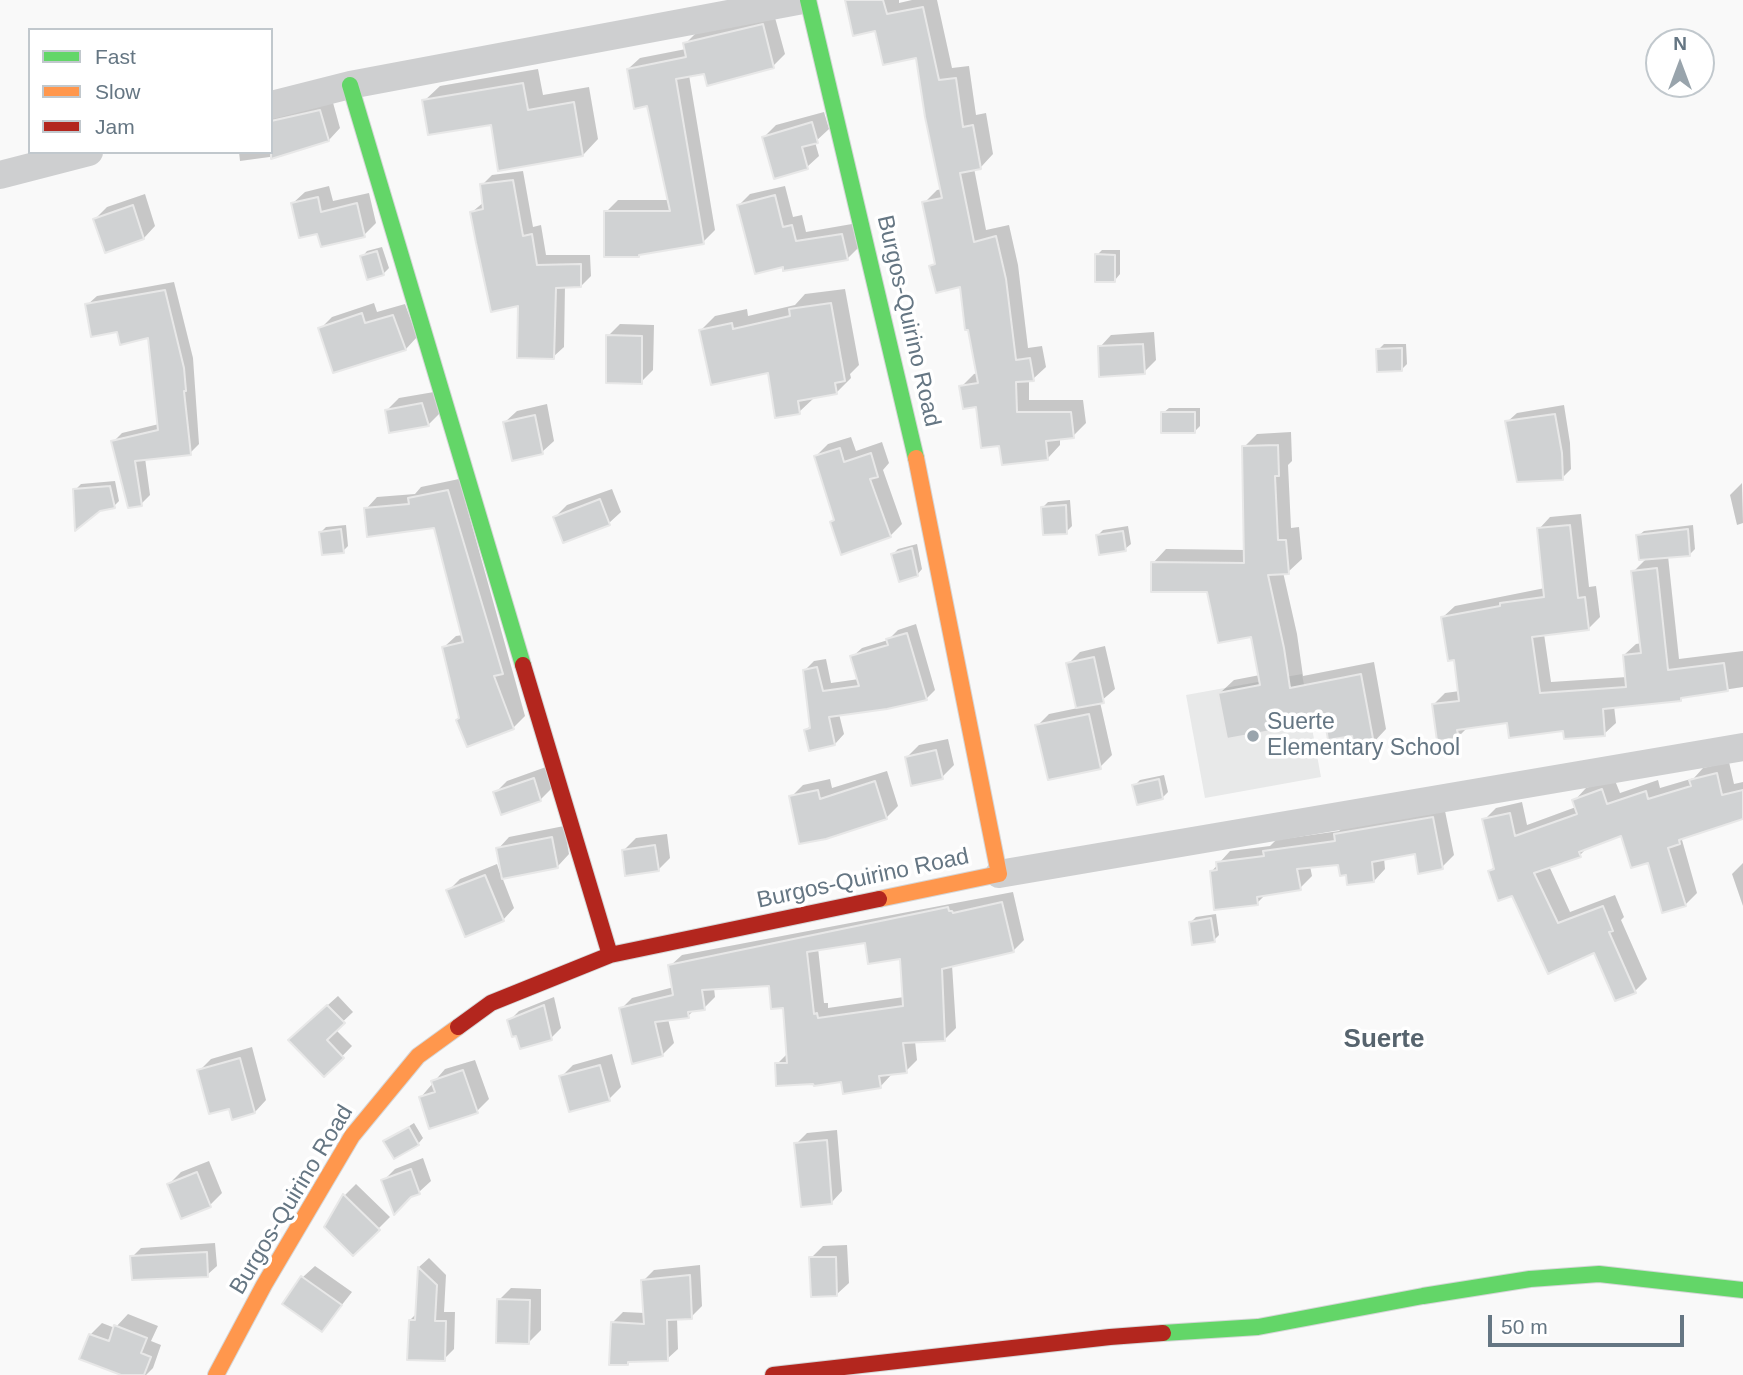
<!DOCTYPE html>
<style>
body{margin:0}
#map{position:relative;width:1743px;height:1375px;overflow:hidden;background:#f9f9f9;font-family:Helvetica,sans-serif}
canvas{display:block}
.legend{position:absolute;left:28px;top:28px;width:245px;height:126px;box-sizing:border-box;background:#fff;border:2px solid #c1c8cd;margin:0;padding:9px 12px;list-style:none;font-size:21px;color:#657683}
.legend li{display:flex;align-items:center;gap:14px;height:35px}
.legend b{width:35px;border:2px solid #c1c8cd}
.north{position:absolute;left:1645px;top:28px;width:70px;height:70px;box-sizing:border-box;background:#fff;border:2px solid #c1c8cd;border-radius:50%;rotate:0deg;font-size:19px;font-weight:700;line-height:28px;text-align:center;color:#657683}
.north::after{content:'';display:block;margin:auto;width:24px;height:32px;background:#99a4ac;clip-path:polygon(50% 0,100% 100%,50% 72%,0 100%)}
.scale{position:absolute;left:1488px;top:1315px;width:196px;height:32px;box-sizing:border-box;border:4px solid #657683;border-top:0;padding-left:9px;font-size:21px;line-height:24px;white-space:nowrap;color:#657683;-webkit-text-stroke:5px #fff;paint-order:stroke}
</style>
<div id="map">
<canvas width="1743" height="1375"></canvas>
<ul class="legend">
<li><b style="height:9px;background:#63d668"></b>Fast</li>
<li><b style="height:9px;background:#ff974d"></b>Slow</li>
<li><b style="height:9px;background:#b3261e"></b>Jam</li>
</ul>
<div class="north">N</div>
<div class="scale">50 m</div>
</div>
<script>
const g = document.querySelector('canvas').getContext('2d');
g.lineJoin = 'round';
function paint(path, color) {
  g.fillStyle = color;
  g.fill(path, 'evenodd');
}
function toPath(rows) {
  const path = new Path2D();
  for (const r of rows) {
    path.moveTo(r[0], r[1]);
    for (let i = 2; i < r.length; i += 2) path.lineTo(r[i], r[i + 1]);
  }
  return path;
}
function trace(path, color, width, dash) {
  g.strokeStyle = color;
  g.lineWidth = width;
  g.lineCap = dash ? 'butt' : 'round';
  g.setLineDash(dash || []);
  g.stroke(path);
}
function write(font, color, halo, rows, align = 'center') {
  g.font = font + ' Helvetica,sans-serif';
  g.lineWidth = 7;
  g.setLineDash([]);
  g.textBaseline = 'middle';
  g.strokeStyle = halo;
  g.fillStyle = color;
  for (const [text, x, y, turn = 0] of rows) {
    g.save();
    g.translate(x, y);
    g.rotate((+turn || 0) * Math.PI / 180);
    g.textAlign = isNaN(turn) ? turn : align;
    if (halo) g.strokeText(text, 0, 0);
    g.fillText(text, 0, 0);
    g.restore();
  }
}
paint(toPath([
 [1302,674,1321,777,1205,798,1186,695]
]), '#e8e9e9');
paint(toPath([
 [849,0,899,0,899,3,912,0,937,0,952,68,969,66,976,115,986,113,993,154,981,167,974,168,986,230,1009,225,1018,265,1028,348,1042,346,1046,367,1033,379,1029,380,1029,400,1083,400,1086,423,1073,436,1060,438,1060,445,1048,458,1001,444,978,405,961,387,974,374,978,373,962,285,931,266,936,262,924,203,937,190,942,189,917,55,876,29],
 [774,14,785,54,773,66,689,75,715,230,703,242,606,212,618,200,669,200,649,104,628,69,640,58,686,49,685,44,697,32],
 [538,69,543,95,589,87,598,139,583,155,424,101,440,86],
 [332,99,340,128,329,140,277,156,240,161,239,152,271,152,271,116],
 [824,112,829,129,815,142,819,156,807,167,764,137,776,125],
 [523,171,533,227,541,225,546,255,590,255,591,276,581,286,565,286,564,347,553,357,519,304,472,212,484,202,482,185,492,175],
 [329,186,333,201,369,193,376,223,364,235,319,232,293,203,305,192],
 [785,186,793,217,802,215,806,232,852,224,858,248,847,259,784,265,739,205,750,194],
 [145,194,155,226,144,238,106,250,95,219,107,207],
 [382,247,389,268,383,274,362,257,367,251],
 [1102,250,1120,250,1120,274,1115,280,1097,255],
 [174,282,193,358,199,444,190,453,145,458,150,495,141,504,113,442,122,433,159,424,149,336,118,330,87,305,97,296],
 [845,289,859,365,850,374,851,378,836,393,814,398,799,412,769,371,700,331,715,316,747,309,748,316,795,305,805,294],
 [374,303,377,312,405,304,417,337,406,349,320,329,332,317],
 [620,324,654,325,653,370,641,382,608,336],
 [1154,332,1156,360,1144,372,1100,347,1111,335],
 [1384,344,1406,344,1407,364,1402,369,1378,350],
 [434,392,440,413,428,425,387,410,399,398],
 [547,404,554,441,542,452,505,422,517,411],
 [1564,405,1570,443,1571,469,1562,478,1507,422,1517,413],
 [1169,408,1200,408,1200,426,1195,431,1163,413],
 [1291,432,1292,461,1288,465,1291,528,1299,527,1302,559,1288,572,1283,572,1297,634,1303,676,1374,662,1386,729,1373,743,1326,719,1220,693,1234,680,1260,675,1252,635,1208,590,1153,563,1166,549,1246,550,1244,447,1257,434],
 [851,437,856,451,882,442,889,463,883,470,902,524,890,536,832,522,836,518,816,456,828,444],
 [459,479,525,716,513,728,461,717,444,647,456,636,463,635,435,526,366,509,377,497,415,494,421,487],
 [115,481,119,501,114,506,75,490,81,484],
 [1742,483,1743,523,1737,525,1730,495],
 [612,489,621,512,609,523,555,517,567,505],
 [1070,500,1072,526,1066,532,1043,507,1048,502],
 [1581,514,1589,587,1596,586,1600,617,1588,629,1544,634,1551,682,1627,677,1624,655,1636,644,1642,643,1633,572,1647,558,1638,536,1644,531,1693,525,1695,549,1689,555,1668,556,1679,659,1743,651,1743,687,1684,696,1680,699,1614,706,1616,723,1604,734,1509,721,1468,727,1458,737,1434,704,1445,693,1460,691,1455,658,1443,617,1455,606,1545,588,1539,529,1550,517],
 [346,525,348,546,343,551,321,532,326,527],
 [1128,526,1131,544,1125,549,1098,535,1103,530],
 [917,544,922,569,917,575,893,554,898,549],
 [916,624,935,690,926,699,839,714,844,734,835,744,806,730,811,725,805,670,814,661,826,659,831,683,859,679,852,657,862,648,888,640,898,630],
 [1105,646,1115,689,1100,702,1112,755,1100,767,1037,726,1049,714,1078,708,1068,664,1080,652],
 [948,739,954,765,942,777,907,757,919,745],
 [1729,762,1734,784,1743,782,1743,817,1686,836,1682,840,1697,893,1685,905,1649,861,1623,834,1588,847,1580,855,1549,866,1570,912,1615,895,1624,917,1621,920,1647,979,1635,991,1595,950,1513,894,1490,871,1495,866,1484,820,1496,808,1522,802,1527,825,1576,807,1574,801,1586,788,1614,778,1620,793,1658,780,1660,788,1694,778,1703,768],
 [546,767,552,788,540,800,495,793,507,781],
 [887,771,898,806,886,818,791,797,803,785,830,779,832,788],
 [1164,775,1168,792,1163,797,1134,786,1140,780],
 [1444,806,1454,855,1442,867,1416,852,1384,858,1385,869,1374,881,1347,873,1340,863,1310,866,1312,876,1300,888,1266,894,1257,903,1211,872,1230,851,1270,846,1276,840,1339,831,1348,822],
 [564,826,569,854,558,866,502,877,514,908,503,920,448,891,460,879,497,864,500,873,502,872,498,849,509,837],
 [667,834,670,858,658,870,624,850,636,838],
 [1743,863,1743,906,1732,874],
 [1013,892,1024,940,1013,951,952,965,956,1028,945,1039,915,1041,917,1060,906,1071,890,1073,891,1075,880,1087,843,1080,777,1064,788,1053,785,1006,770,984,714,988,715,997,704,1008,694,1010,688,1016,668,1019,674,1043,663,1054,621,1009,632,998,674,987,670,966,682,955],
 [866,941,902,957,904,997,828,1008,828,1003,824,1003,818,948],
 [1216,914,1219,935,1214,940,1190,923,1196,917],
 [338,996,353,1012,335,1029,352,1046,324,1075,300,1030],
 [554,997,561,1028,551,1038,509,1021,519,1011],
 [252,1047,266,1100,255,1112,230,1107,199,1071,211,1059],
 [612,1054,621,1087,609,1099,561,1077,573,1065],
 [475,1060,489,1099,477,1111,421,1097,445,1069],
 [414,1123,423,1138,418,1144,386,1141],
 [837,1130,842,1191,832,1202,796,1144,807,1133],
 [423,1158,431,1181,419,1192,383,1181,395,1169],
 [209,1161,222,1193,210,1205,182,1216,169,1184,181,1172],
 [356,1184,390,1217,353,1254,326,1227,345,1195],
 [215,1243,217,1266,207,1275,132,1257,141,1248],
 [847,1245,849,1283,837,1294,811,1258,823,1246],
 [429,1258,446,1275,444,1312,455,1312,454,1349,444,1359,410,1320,417,1313,419,1267],
 [700,1265,702,1306,691,1317,677,1318,678,1349,667,1359,631,1360,628,1364,612,1323,623,1312,645,1313,643,1281,654,1270],
 [315,1266,352,1292,322,1330,303,1277],
 [511,1288,541,1289,541,1330,529,1342,499,1300],
 [128,1314,158,1326,151,1341,161,1345,153,1368,146,1375,126,1375,90,1335,102,1323,115,1328]
]), '#0003');
const building = toPath([
 [845,0,883,0,887,14,923,7,939,80,956,78,963,127,973,125,981,169,960,173,974,242,996,236,1006,279,1016,360,1030,358,1034,381,1016,382,1017,412,1071,412,1074,438,1046,441,1048,460,1002,465,999,446,981,448,976,407,963,409,959,386,978,383,968,330,965,330,960,287,936,293,929,266,935,264,922,202,942,198,925,117,916,58,883,65,875,31,853,36,845,0],
 [763,24,774,68,707,86,704,74,676,79,704,244,639,255,639,257,604,257,604,211,670,211,647,106,634,109,627,69,686,57,683,43,763,24],
 [523,83,528,110,574,102,583,156,498,171,491,125,428,135,422,100,523,83],
 [320,110,329,141,271,159,271,121,320,110],
 [812,122,818,143,802,147,808,169,774,179,762,137,812,122],
 [513,180,523,236,532,234,537,265,581,264,581,287,556,288,554,359,517,358,518,306,491,312,476,243,470,212,483,209,480,184,513,180],
 [775,195,783,227,792,225,796,241,842,234,848,260,783,271,783,267,755,274,737,205,775,195],
 [318,197,321,212,357,203,365,237,321,247,317,234,299,238,291,203,318,197],
 [133,205,144,239,105,253,93,219,133,205],
 [377,251,384,275,367,280,360,256,377,251],
 [1095,254,1115,255,1115,282,1095,282,1095,254],
 [165,290,184,368,186,391,184,391,191,455,135,461,142,506,128,508,111,441,158,430,148,338,120,345,117,332,91,337,85,304,165,290],
 [831,303,845,381,835,383,837,394,798,401,800,414,775,418,768,373,711,385,699,330,732,323,733,329,790,316,789,309,831,303],
 [362,313,365,323,393,315,406,350,333,373,318,328,362,313],
 [606,335,642,336,642,384,606,383,606,335],
 [1143,344,1145,374,1099,377,1098,346,1143,344],
 [1402,348,1402,371,1377,372,1376,349,1402,348],
 [422,403,429,426,389,433,385,410,422,403],
 [1161,412,1195,412,1195,433,1161,433,1161,412],
 [1555,414,1562,453,1563,480,1517,482,1505,421,1555,414],
 [535,415,543,454,512,461,503,422,535,415],
 [1278,445,1279,476,1275,476,1278,540,1286,540,1289,574,1268,575,1284,648,1290,688,1361,674,1374,744,1354,748,1352,736,1328,740,1325,721,1227,739,1218,693,1260,685,1251,637,1218,643,1207,592,1151,592,1151,562,1244,563,1242,446,1278,445],
 [840,448,844,462,871,453,878,477,870,479,891,537,841,555,830,522,834,520,814,456,840,448],
 [110,486,115,508,100,511,75,531,73,489,110,486],
 [448,490,503,674,494,676,514,729,467,747,456,720,459,718,442,647,463,642,434,528,367,537,364,508,409,504,408,498,448,490],
 [600,499,610,525,563,543,553,517,600,499],
 [1066,505,1067,534,1043,535,1041,507,1066,505],
 [1570,525,1578,598,1585,597,1589,630,1532,637,1540,693,1626,687,1623,655,1641,653,1631,571,1657,568,1668,670,1724,663,1728,691,1681,698,1681,701,1603,709,1605,736,1564,739,1563,731,1509,738,1507,723,1457,730,1459,738,1437,741,1432,704,1459,701,1454,660,1448,661,1441,617,1500,606,1500,603,1544,597,1537,528,1570,525],
 [341,529,344,553,322,555,319,532,341,529],
 [1688,529,1690,556,1639,560,1636,535,1688,529],
 [1123,531,1126,551,1099,555,1096,535,1123,531],
 [912,548,918,576,899,582,891,554,912,548],
 [907,633,927,700,887,709,829,717,835,745,809,751,804,730,810,728,803,670,817,667,823,691,859,686,850,656,888,645,886,639,907,633],
 [1094,657,1104,703,1076,708,1066,663,1094,657],
 [1089,714,1101,769,1048,780,1035,725,1089,714],
 [936,750,943,779,911,786,905,757,936,750],
 [1717,773,1722,795,1743,790,1743,819,1679,840,1680,844,1668,848,1686,906,1662,913,1648,863,1631,868,1621,836,1579,852,1581,857,1534,873,1558,923,1603,906,1613,931,1609,932,1636,993,1615,1001,1594,953,1548,974,1512,896,1498,901,1488,871,1494,869,1482,819,1510,813,1515,836,1577,814,1572,800,1602,789,1607,804,1646,791,1648,799,1691,786,1689,780,1717,773],
 [534,778,541,801,501,815,493,792,534,778],
 [1159,779,1163,799,1137,805,1132,785,1159,779],
 [875,781,887,819,826,839,799,844,789,796,818,790,820,799,875,781],
 [1433,817,1443,869,1418,874,1415,854,1372,862,1374,882,1347,885,1346,875,1340,876,1338,865,1297,869,1301,890,1257,897,1258,905,1214,910,1210,871,1217,870,1216,862,1264,856,1263,851,1335,841,1334,834,1433,817],
 [552,837,558,868,502,879,496,848,552,837],
 [655,845,659,871,625,876,622,850,655,845],
 [485,875,504,921,465,937,446,890,485,875],
 [1002,902,1014,952,942,969,945,1041,903,1043,907,1073,879,1076,881,1088,843,1094,841,1082,814,1086,813,1084,776,1086,775,1063,787,1063,783,1008,771,1009,769,986,702,990,705,1010,688,1012,689,1018,655,1022,663,1056,632,1064,619,1008,673,995,668,965,948,907,949,911,952,911,953,913,1002,902],
 [865,943,868,964,900,959,903,1006,818,1018,817,1013,814,1014,807,952,865,943],
 [1211,918,1215,942,1192,945,1189,922,1211,918],
 [327,1005,345,1023,327,1040,344,1058,324,1077,288,1040,327,1005],
 [544,1005,552,1040,520,1049,516,1036,512,1037,507,1020,544,1005],
 [240,1058,255,1113,232,1120,229,1109,209,1114,197,1070,240,1058],
 [600,1065,610,1101,569,1112,559,1076,600,1065],
 [463,1070,478,1113,429,1129,419,1097,435,1092,431,1081,463,1070],
 [409,1127,419,1145,394,1159,383,1141,409,1127],
 [827,1140,832,1204,801,1207,794,1143,827,1140],
 [411,1169,420,1194,411,1197,394,1215,381,1180,411,1169],
 [197,1172,211,1207,181,1219,167,1184,197,1172],
 [343,1194,380,1230,353,1256,324,1227,343,1194],
 [207,1252,208,1277,132,1280,130,1256,207,1252],
 [809,1257,836,1257,837,1296,811,1297,809,1257],
 [418,1267,437,1285,435,1321,446,1321,445,1361,407,1360,409,1320,415,1320,418,1267],
 [690,1275,692,1319,667,1320,668,1361,628,1362,628,1365,609,1365,611,1322,644,1324,641,1280,690,1275],
 [301,1276,342,1305,322,1332,282,1304,301,1276],
 [497,1299,530,1300,529,1344,496,1343,497,1299],
 [114,1325,147,1338,141,1353,151,1357,144,1375,121,1375,79,1359,89,1334,109,1341,114,1325]
]);
paint(building, '#d0d2d3');
trace(building, '#e8e8e8', 2);
const fast = toPath([
 [808,0,916,458],
 [350,85,523,665],
 [1163,1333,1258,1327,1423,1296,1530,1279,1599,1274,1743,1290]
]);
const slow = toPath([
 [879,899,999,874,916,458],
 [216,1375,264,1285,352,1136,418,1056,458,1027]
]);
const jam = toPath([
 [523,665,610,955],
 [458,1027,491,1003,610,955,879,899],
 [773,1375,1110,1337,1163,1333]
]);
trace(fast, '#d5d6d7', 18);
trace(slow, '#d5d6d7', 18);
trace(jam, '#d5d6d7', 18);
trace(toPath([
 [271,105,350,85,803,0],
 [0,175,89,152],
 [999,874,1743,747]
]), '#cecfd0', 28);
trace(fast, '#63d668', 16);
trace(slow, '#ff974d', 16);
trace(jam, '#b3261e', 16);
for (const [x, y, r, color] of [
 [1253,736,7,"#99a4ac"]
]) {
  const dot = new Path2D();
  dot.arc(x, y, r, 0, 2 * Math.PI);
  g.fillStyle = color;
  g.fill(dot);
  trace(dot, '#fff', 2.5);
}
write('23px', '#657683', '#fff', [
 ["Burgos-Quirino Road",908,321,77],
 ["Burgos-Quirino Road",863,879,-12],
 ["Burgos-Quirino Road",292,1200,-59]
]);
write('23px', '#657683', '#fff', [
 ["Suerte",1267,723],
 ["Elementary School",1267,749]
], 'left');
write('bold 26px', '#57646e', '#fff', [
 ["Suerte",1384,1040]
]);
</script>
